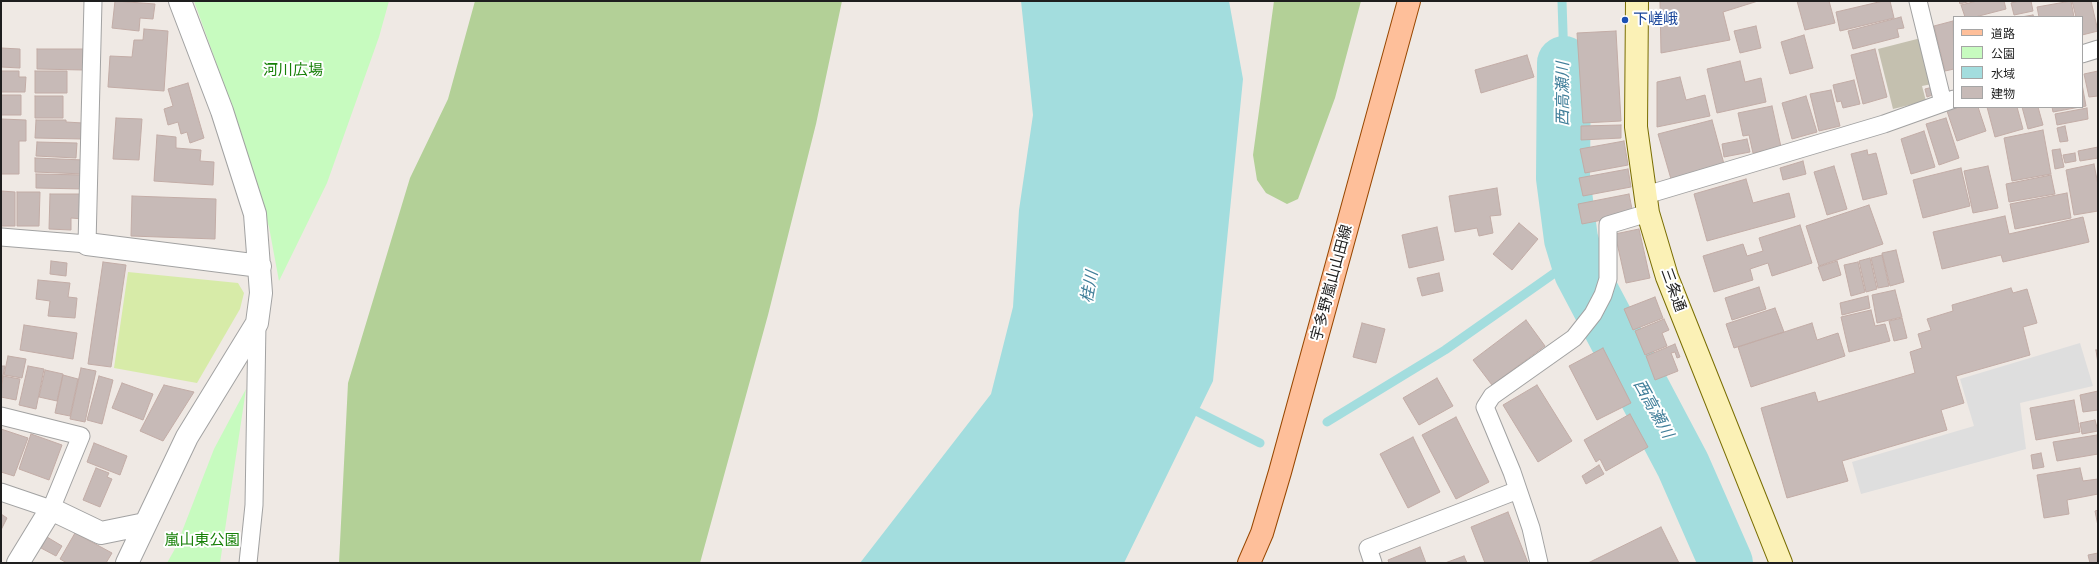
<!DOCTYPE html>
<meta charset="utf-8">
<style>
body{margin:0}
#map{position:relative;width:2099px;height:564px;overflow:hidden;background:#efe9e4;font-family:Karla,"Noto Sans JP",sans-serif}
canvas{display:block}
.frame{position:absolute;inset:0;border:2px solid #1e1e1e;pointer-events:none}
.legend{position:absolute;left:1953px;top:16px;width:130px;height:92px;box-sizing:border-box;background:#fff;border:1px solid #a5a5a5;margin:0;padding:5px 7px;list-style:none;font-size:12px;color:#1e1e1e}
.legend li{display:flex;align-items:center;gap:8px;height:20px}
.legend b{width:20px;border:1px solid #a5a5a5}
</style>
<div id="map">
<canvas width="2099" height="564"></canvas>
<div class="frame"></div>
<ul class="legend">
<li><b style="height:5px;background:#febf9a"></b>道路</li>
<li><b style="height:11px;background:#c7fbbf"></b>公園</li>
<li><b style="height:11px;background:#a3ddde"></b>水域</li>
<li><b style="height:11px;background:#c7bab7"></b>建物</li>
</ul>
</div>
<script>
const g = document.querySelector('canvas').getContext('2d');
g.lineJoin = 'round';
function paint(path, color) {
  g.fillStyle = color;
  g.fill(path, 'evenodd');
}
function toPath(rows) {
  const path = new Path2D();
  for (const r of rows) {
    path.moveTo(r[0], r[1]);
    for (let i = 2; i < r.length; i += 2) path.lineTo(r[i], r[i + 1]);
  }
  return path;
}
function trace(path, color, width, dash) {
  g.strokeStyle = color;
  g.lineWidth = width;
  g.lineCap = dash ? 'butt' : 'round';
  g.setLineDash(dash || []);
  g.stroke(path);
}
function write(font, color, halo, rows, align = 'center') {
  g.font = font + ' Karla,"Noto Sans JP",sans-serif';
  g.lineWidth = 4;
  g.setLineDash([]);
  g.textBaseline = 'middle';
  g.strokeStyle = halo;
  g.fillStyle = color;
  for (const [text, x, y, turn = 0] of rows) {
    g.save();
    g.translate(x, y);
    g.rotate((+turn || 0) * Math.PI / 180);
    g.textAlign = isNaN(turn) ? turn : align;
    if (halo) g.strokeText(text, 0, 0);
    g.fillText(text, 0, 0);
    g.restore();
  }
}
paint(toPath([
 [1921,38,1932,84,1922,86,1926,101,1893,109,1878,49]
]), '#c4c0af');
paint(toPath([
 [128,272,238,283,244,293,240,309,197,383,114,368]
]), '#d7eba8');
paint(toPath([
 [475,1,842,1,816,124,768,315,700,563,339,563,348,383,410,178,448,99],
 [1274,1,1361,1,1335,98,1298,199,1287,204,1266,193,1257,180,1253,155]
]), '#b3d097');
paint(toPath([
 [194,1,389,1,379,37,327,183,279,281,269,227,218,68],
 [246,389,220,563,167,563,176,547,214,449]
]), '#c7fbbf');
paint(toPath([
 [2080,343,2093,386,2020,403,2026,449,1861,494,1852,462,1974,426,1960,379]
]), '#dedede');
paint(toPath([
 [1021,1,1229,1,1243,79,1213,381,1124,563,860,563,991,394,1013,307,1019,210,1033,115]
]), '#a3ddde');
trace(toPath([
 [1562,1,1564,63],
 [1198,412,1260,443],
 [1327,422,1445,350,1576,258]
]), '#a3ddde', 9);
trace(toPath([
 [1564,63,1563,178,1571,239,1581,272,1683,465,1726,563]
]), '#a3ddde', 54);
const building = toPath([
 [115,1,155,4,153,19,140,18,139,31,112,28,115,1],
 [1660,1,1758,1,1723,12,1730,40,1661,53,1660,1],
 [1797,1,1829,1,1835,23,1805,30,1797,1],
 [1883,1,1890,1,1894,18,1840,31,1836,12,1883,1],
 [1959,1,1971,1,1960,4,1959,1],
 [1977,1,2004,1,2006,9,1975,17,1965,17,1961,5,1977,1],
 [2019,1,2031,1,2033,11,2014,15,2011,3,2019,1],
 [2071,1,2074,17,2039,17,2037,7,2071,1],
 [2072,1,2091,1,2098,31,2082,35,2082,17,2076,17,2072,1],
 [2033,15,2034,17,2021,17,2033,15],
 [1901,17,1904,28,1897,29,1899,37,1853,49,1848,31,1901,17],
 [1953,21,1954,69,1945,71,1934,26,1953,21],
 [1756,26,1761,48,1740,53,1734,31,1756,26],
 [144,29,168,31,164,91,108,87,110,56,132,57,134,40,143,40,144,29],
 [1616,31,1621,121,1583,123,1577,33,1616,31],
 [1804,35,1813,68,1790,74,1781,42,1804,35],
 [1,48,20,49,20,68,1,67,1,48],
 [37,49,83,49,83,70,37,69,37,49],
 [1875,49,1887,97,1863,104,1851,55,1875,49],
 [1527,55,1534,77,1481,93,1475,70,1527,55],
 [1740,61,1745,82,1761,78,1766,102,1717,113,1707,69,1740,61],
 [1,71,19,71,19,77,26,77,25,92,1,92,1,71],
 [35,71,67,71,67,93,35,93,35,71],
 [2098,71,2098,96,2089,97,2084,74,2098,71],
 [1680,77,1686,100,1705,95,1710,116,1657,127,1657,82,1680,77],
 [1854,80,1860,104,1843,108,1841,101,1837,102,1833,85,1854,80],
 [188,83,204,138,190,143,187,132,181,134,178,122,168,125,164,109,173,106,168,89,188,83],
 [2082,84,2086,106,2082,107,2082,84],
 [1933,87,1935,94,1927,97,1925,89,1933,87],
 [1831,90,1840,126,1819,131,1810,94,1831,90],
 [1,95,21,95,21,115,1,115,1,95],
 [35,96,63,96,63,118,35,118,35,96],
 [1806,96,1817,132,1792,139,1782,103,1806,96],
 [1772,106,1781,147,1753,153,1749,135,1743,136,1738,113,1772,106],
 [1978,107,1986,131,1957,141,1946,108,1978,107],
 [1987,107,2017,107,2023,129,1995,137,1987,107],
 [2022,107,2038,107,2043,125,2028,129,2022,107],
 [2052,107,2080,107,2053,112,2052,107],
 [2087,108,2088,119,2057,125,2055,114,2087,108],
 [116,118,142,119,139,160,113,159,116,118],
 [1946,118,1959,158,1939,165,1926,124,1946,118],
 [1,119,26,120,26,141,19,141,19,174,1,174,1,119],
 [36,120,66,120,66,122,83,123,82,139,35,138,36,120],
 [1712,120,1724,164,1671,179,1658,134,1712,120],
 [1621,125,1621,138,1581,140,1581,126,1621,125],
 [2065,126,2068,141,2060,142,2057,128,2065,126],
 [2043,130,2051,174,2012,181,2004,138,2043,130],
 [1924,131,1935,167,1911,174,1901,139,1924,131],
 [157,135,176,137,176,148,201,150,200,161,214,162,213,185,154,181,157,135],
 [1747,139,1750,152,1724,157,1722,144,1747,139],
 [1624,141,1628,165,1585,173,1580,149,1624,141],
 [37,142,77,143,76,158,36,156,37,142],
 [2098,147,2098,158,2080,161,2078,151,2098,147],
 [2060,149,2064,167,2055,169,2052,150,2060,149],
 [1867,150,1868,155,1876,153,1887,194,1863,200,1851,154,1867,150],
 [2075,153,2076,161,2065,163,2063,155,2075,153],
 [35,158,84,160,84,174,35,172,35,158],
 [1803,161,1806,174,1783,180,1780,168,1803,161],
 [2094,164,2098,185,2098,211,2074,215,2066,170,2094,164],
 [1834,166,1847,209,1827,215,1814,172,1834,166],
 [1988,166,1998,208,1973,213,1964,171,1988,166],
 [1961,168,1970,206,1923,218,1913,180,1961,168],
 [1628,169,1631,187,1583,196,1579,178,1628,169],
 [36,174,86,175,85,189,36,188,36,174],
 [2051,175,2055,194,2009,202,2006,184,2051,175],
 [1746,179,1753,203,1789,193,1795,217,1707,241,1694,194,1746,179],
 [1497,188,1501,215,1490,216,1493,233,1479,236,1477,228,1455,232,1449,196,1497,188],
 [1,191,15,192,15,226,1,226,1,191],
 [17,192,40,192,39,226,17,226,17,192],
 [2067,193,2071,218,2015,229,2010,204,2067,193],
 [50,194,83,194,83,219,71,218,71,230,49,229,50,194],
 [1629,194,1633,214,1582,224,1578,204,1629,194],
 [132,196,216,199,215,239,131,236,132,196],
 [1869,205,1883,244,1819,266,1806,226,1869,205],
 [2005,216,2009,234,2083,217,2089,242,2003,262,2001,255,1942,269,1933,232,2005,216],
 [1519,223,1538,239,1512,270,1493,254,1519,223],
 [1800,225,1812,263,1772,276,1768,263,1750,269,1753,280,1714,292,1703,256,1743,244,1747,256,1763,251,1759,238,1800,225],
 [1437,227,1444,260,1409,268,1402,235,1437,227],
 [1639,229,1650,278,1626,283,1615,234,1639,229],
 [1896,250,1904,282,1890,286,1882,253,1896,250],
 [1882,255,1889,286,1878,288,1871,258,1882,255],
 [1870,258,1877,289,1866,292,1859,261,1870,258],
 [51,261,67,263,66,276,50,274,51,261],
 [1837,261,1841,275,1823,281,1818,267,1837,261],
 [103,262,126,265,111,367,88,364,103,262],
 [1858,262,1865,292,1851,296,1844,265,1858,262],
 [1439,273,1443,291,1422,296,1417,278,1439,273],
 [38,280,70,283,68,297,77,298,75,318,48,316,50,301,36,299,38,280],
 [1759,287,1766,309,1732,320,1725,298,1759,287],
 [2011,288,2013,293,2027,289,2037,323,2023,327,2030,355,1956,376,1964,403,1941,410,1947,430,1842,461,1848,481,1787,498,1761,408,1815,392,1818,402,1915,373,1910,352,1922,348,1918,334,1931,330,1927,319,1953,311,1952,305,2011,288],
 [1895,290,1902,317,1877,323,1872,295,1895,290],
 [1868,296,1870,308,1842,315,1840,303,1868,296],
 [1655,297,1663,318,1633,330,1624,309,1655,297],
 [1775,308,1784,332,1734,348,1726,324,1775,308],
 [1871,310,1875,326,1885,324,1890,341,1849,352,1841,317,1871,310],
 [1902,318,1907,338,1894,341,1889,321,1902,318],
 [1664,319,1669,330,1662,333,1667,346,1645,355,1635,331,1664,319],
 [1526,320,1545,346,1492,385,1473,360,1526,320],
 [1362,323,1385,329,1376,363,1353,357,1362,323],
 [1812,323,1817,340,1838,333,1845,356,1751,387,1738,347,1812,323],
 [24,325,77,333,73,359,20,350,24,325],
 [1675,344,1680,357,1677,358,1675,352,1671,353,1678,371,1655,380,1646,356,1675,344],
 [1603,348,1631,403,1597,420,1569,366,1603,348],
 [2096,350,2098,350,2098,364,2096,350],
 [8,356,26,359,22,378,4,375,8,356],
 [1,366,5,366,1,385,1,366],
 [28,366,44,369,36,409,19,405,28,366],
 [81,368,96,371,85,422,70,419,81,368],
 [45,370,63,374,57,401,39,397,45,370],
 [63,375,78,379,70,416,55,413,63,375],
 [3,376,20,379,16,400,1,397,3,376],
 [99,376,113,380,102,424,87,420,99,376],
 [1437,378,1453,406,1419,425,1403,398,1437,378],
 [122,383,153,394,143,420,112,408,122,383],
 [164,385,194,392,163,441,140,431,164,385],
 [1537,385,1572,441,1538,462,1503,405,1537,385],
 [2098,391,2098,410,2083,412,2080,395,2098,391],
 [2074,400,2080,432,2036,440,2030,408,2074,400],
 [1630,414,1648,447,1606,471,1600,459,1596,462,1584,440,1630,414],
 [1456,417,1489,482,1456,499,1422,435,1456,417],
 [2095,420,2098,431,2082,434,2080,423,2095,420],
 [1,429,28,438,14,476,1,472,1,429],
 [31,434,62,445,49,480,19,469,31,434],
 [2097,435,2098,454,2057,461,2053,442,2097,435],
 [1413,437,1440,492,1408,508,1380,454,1413,437],
 [94,443,127,456,120,475,87,462,94,443],
 [2041,453,2044,467,2033,469,2031,455,2041,453],
 [1599,465,1604,474,1586,484,1582,476,1599,465],
 [96,468,109,473,107,477,112,479,100,507,83,500,96,468],
 [2080,468,2083,481,2098,479,2098,494,2067,500,2069,514,2044,518,2037,475,2080,468],
 [2098,510,2098,526,2095,511,2098,510],
 [1508,512,1528,563,1485,563,1471,527,1508,512],
 [1,514,7,518,1,530,1,514],
 [1661,527,1679,563,1588,563,1661,527],
 [75,533,112,553,106,563,67,563,60,559,75,533],
 [47,537,62,546,56,556,41,548,47,537],
 [1420,547,1426,563,1389,563,1388,560,1420,547],
 [2098,553,2098,563,2090,563,2088,555,2098,553],
 [1464,556,1467,563,1445,563,1464,556]
]);
paint(building, '#c7bab7');
trace(building, '#c2aca6', 1);
const service = toPath([
 [1918,1,1943,103],
 [2082,54,2098,49],
 [1646,195,1884,124,1954,99],
 [1,237,87,244,93,1],
 [1,416,81,436,51,509,1,492],
 [248,563,254,505,257,323],
 [1373,563,1368,548,1518,490],
 [1539,563,1531,528,1512,472,1485,407,1492,396,1574,338,1593,314,1603,295,1608,279,1608,225,1648,213]
]);
const minor = toPath([
 [87,244,260,266],
 [18,563,51,509,101,533,145,524],
 [127,563,187,437,257,323,261,293,255,214,222,111,180,1]
]);
const secondary = toPath([
 [1637,1,1636,127,1648,213,1667,277,1781,563]
]);
const primary = toPath([
 [1249,563,1262,533,1280,472,1409,1]
]);
trace(service, '#a2a2a2', 19);
trace(minor, '#a2a2a2', 24);
trace(secondary, '#796d02', 24);
trace(primary, '#984700', 24);
trace(service, '#fff', 17);
trace(minor, '#fff', 22);
trace(secondary, '#fbf1b6', 22);
trace(primary, '#febf9a', 22);
for (const [x, y, r, color] of [
 [1625,20,4,"#1a4fb4"]
]) {
  const dot = new Path2D();
  dot.arc(x, y, r, 0, 2 * Math.PI);
  g.fillStyle = color;
  g.fill(dot);
  trace(dot, '#fff', 1.5);
}
write('15px', '#164399', '#fff', [
 ["下嵯峨",1633,20]
], 'left');
write('15px', '#178008', '#fff', [
 ["河川広場",293,71],
 ["嵐山東公園",202,541]
]);
write('15px', '#1e1e1e', '#fff', [
 ["宇多野嵐山山田線",1332,283,-75],
 ["三条通",1673,290,70]
]);
write('italic 16px', '#407e99', '#fff', [
 ["西高瀬川",1563,94,-90],
 ["桂川",1090,287,-80],
 ["西高瀬川",1653,409,61]
]);
</script>
